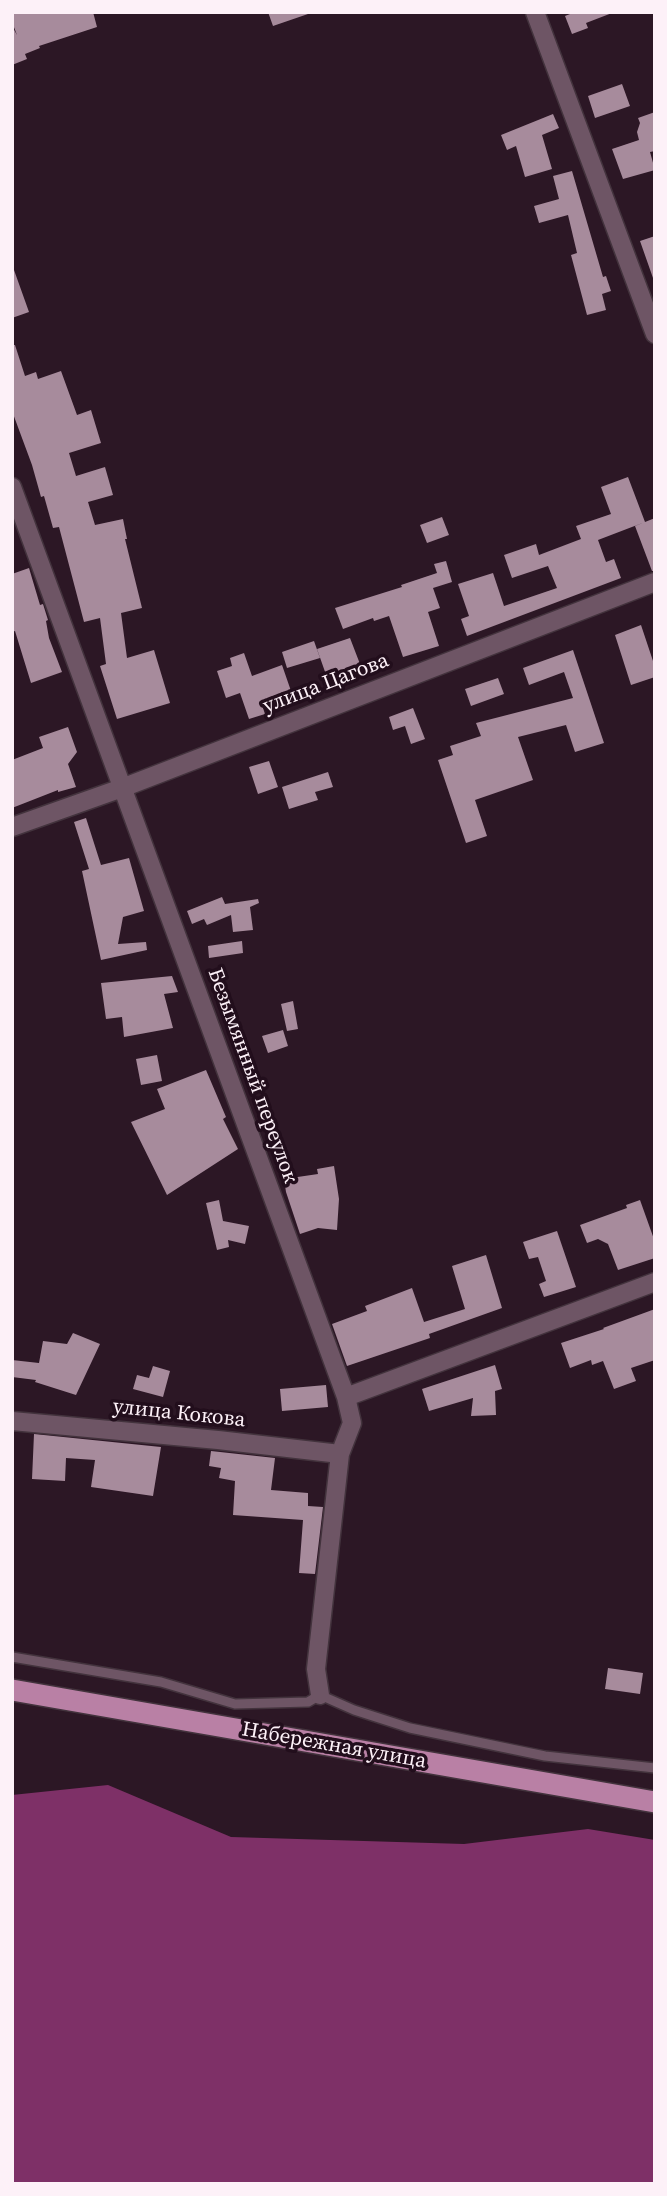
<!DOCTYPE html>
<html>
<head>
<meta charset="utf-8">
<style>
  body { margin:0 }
  #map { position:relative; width:667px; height:2196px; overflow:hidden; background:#2c1725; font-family:"Source Serif 4",serif }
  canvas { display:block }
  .frame { position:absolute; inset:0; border:14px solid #fdf1f8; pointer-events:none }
</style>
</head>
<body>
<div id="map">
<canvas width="667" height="2196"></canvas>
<div class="frame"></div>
</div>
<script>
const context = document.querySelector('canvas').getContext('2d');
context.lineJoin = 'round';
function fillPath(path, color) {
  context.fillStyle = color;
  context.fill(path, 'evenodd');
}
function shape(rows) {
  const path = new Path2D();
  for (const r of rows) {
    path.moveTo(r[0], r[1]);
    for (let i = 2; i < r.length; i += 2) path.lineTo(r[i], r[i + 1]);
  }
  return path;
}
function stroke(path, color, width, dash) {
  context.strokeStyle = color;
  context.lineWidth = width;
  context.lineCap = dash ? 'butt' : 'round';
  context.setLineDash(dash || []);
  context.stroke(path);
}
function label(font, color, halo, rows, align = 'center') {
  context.font = font + ' "Source Serif 4",serif';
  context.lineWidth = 7;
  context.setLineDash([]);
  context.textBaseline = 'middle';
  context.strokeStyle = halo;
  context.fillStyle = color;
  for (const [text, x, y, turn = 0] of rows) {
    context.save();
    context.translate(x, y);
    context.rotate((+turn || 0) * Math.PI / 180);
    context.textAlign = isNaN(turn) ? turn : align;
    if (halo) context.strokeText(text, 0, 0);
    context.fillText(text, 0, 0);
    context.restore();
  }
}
const water = shape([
  [108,1785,231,1837,464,1844,588,1829,655,1840,655,2184,12,2184,12,1795]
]);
const building = shape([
  [12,12,93,12,97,27,39,46,40,48,25,54,27,59,12,65,12,26,17,35,12,22],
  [268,12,307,12,308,14,273,26],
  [575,12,611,12,612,13,586,23,588,28,572,34,565,16],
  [622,84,630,106,595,118,588,96],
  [655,112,655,151,650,152,655,170,623,179,612,149,639,140,637,132,640,123,638,118],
  [553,114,559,128,542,135,552,169,525,177,516,146,507,150,501,135],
  [572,171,603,277,606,276,611,291,602,294,606,310,587,315,571,255,577,253,568,215,539,223,534,206,559,199,553,176],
  [655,236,655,278,653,278,640,241],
  [12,270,14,270,29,312,12,318],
  [12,345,15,345,25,376,36,372,38,379,61,371,77,415,91,410,101,443,69,453,76,476,105,467,113,495,88,502,95,525,123,519,127,539,125,539,142,608,121,613,127,658,154,650,170,703,117,719,100,666,106,664,100,618,84,622,59,527,53,528,44,496,41,497,32,465,12,411],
  [628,477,645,522,598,540,606,562,614,559,621,578,467,636,461,619,469,616,458,584,493,573,504,606,557,588,548,566,512,578,504,555,536,544,539,555,581,539,576,526,611,514,601,487],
  [442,517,449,535,427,543,420,525],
  [655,518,655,571,652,571,635,526],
  [446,561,452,582,433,588,440,608,428,612,439,646,403,657,389,616,374,621,373,618,343,629,335,608,402,587,401,585,437,573,434,564],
  [29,568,40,605,43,604,48,620,46,621,49,638,62,672,31,683,15,631,12,632,12,574],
  [641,625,655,667,655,677,631,685,615,635],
  [350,638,360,664,346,669,350,680,330,686,317,649],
  [314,641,320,658,287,668,282,652],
  [573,650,604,743,575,752,566,725,518,737,533,780,475,800,487,836,466,843,438,760,453,755,450,746,481,736,476,723,573,698,564,672,529,685,523,668],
  [244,653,252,676,282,665,291,691,261,702,265,714,249,719,240,693,226,698,217,671,232,666,230,658],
  [498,678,504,694,471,706,465,689],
  [413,708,425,739,411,744,405,726,393,730,389,717],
  [68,727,77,752,68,764,76,787,58,792,58,790,12,808,12,760,43,748,39,737],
  [269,761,278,787,258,794,249,767],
  [328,772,333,787,315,792,318,800,289,809,282,787],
  [86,818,101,865,129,858,144,911,123,917,118,944,146,942,147,950,101,960,82,871,89,869,74,822],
  [222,897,225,904,258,899,259,903,250,907,253,930,233,932,231,915,207,925,204,919,192,924,187,911],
  [242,941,243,953,209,958,208,946],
  [172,976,178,992,164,994,173,1028,124,1037,122,1017,106,1019,101,983],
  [293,1001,298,1029,287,1031,281,1004],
  [283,1030,288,1046,268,1053,262,1036],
  [157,1055,162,1081,141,1085,136,1059],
  [206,1070,226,1117,223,1119,238,1149,167,1195,131,1122,165,1109,157,1089],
  [334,1166,339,1199,337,1230,318,1228,300,1234,286,1192,284,1179,318,1174,317,1169],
  [219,1200,223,1221,249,1226,245,1244,228,1240,229,1247,217,1250,206,1203],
  [640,1200,655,1242,655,1258,618,1270,608,1244,598,1239,587,1243,580,1225,627,1208,626,1205],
  [557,1231,576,1287,544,1297,539,1284,546,1281,538,1257,529,1259,523,1242],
  [486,1255,502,1308,429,1334,430,1338,347,1366,332,1324,367,1311,365,1306,412,1288,424,1322,465,1309,452,1266],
  [655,1309,655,1360,631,1368,636,1381,614,1389,603,1361,592,1365,591,1360,570,1368,561,1343,604,1329,603,1328],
  [73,1333,100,1344,76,1395,35,1382,36,1380,12,1377,12,1360,39,1363,43,1341,67,1344],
  [495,1365,502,1389,495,1391,496,1415,471,1416,473,1398,429,1411,422,1389],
  [153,1366,170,1371,163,1397,133,1389,137,1375,149,1378],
  [326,1385,328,1407,282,1411,280,1389],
  [34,1434,161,1447,153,1496,91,1487,95,1460,66,1458,65,1481,32,1479],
  [211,1451,275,1458,271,1490,308,1493,308,1506,323,1507,315,1574,299,1573,303,1520,233,1515,235,1481,219,1478,221,1468,209,1466],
  [608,1668,643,1673,640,1694,605,1689]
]);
const lane = shape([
  [12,1657,161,1682,235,1704,308,1702,320,1695,354,1710,410,1728,545,1756,655,1768]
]);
const street = shape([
  [535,12,655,334],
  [12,487,346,1397,352,1423,340,1454,316,1669,320,1695],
  [12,827,122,788,655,582],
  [346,1397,655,1282],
  [12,1421,218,1440,340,1454]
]);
const primary = shape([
  [12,1690,655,1802]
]);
const streetNames = [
  ["улица Цагова",326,684,-21],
  ["Безымянный переулок",252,1076,70],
  ["улица Кокова",179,1414,6],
  ["Набережная улица",334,1746,10]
];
fillPath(water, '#7e3067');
fillPath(building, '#a78b9c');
stroke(lane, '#43333d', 12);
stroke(street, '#43333d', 21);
stroke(primary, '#43333d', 24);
stroke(lane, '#6e5565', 9);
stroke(street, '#6e5565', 18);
stroke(primary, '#b980a5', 21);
label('21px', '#fdf1f8', '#220e1c', streetNames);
</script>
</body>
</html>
